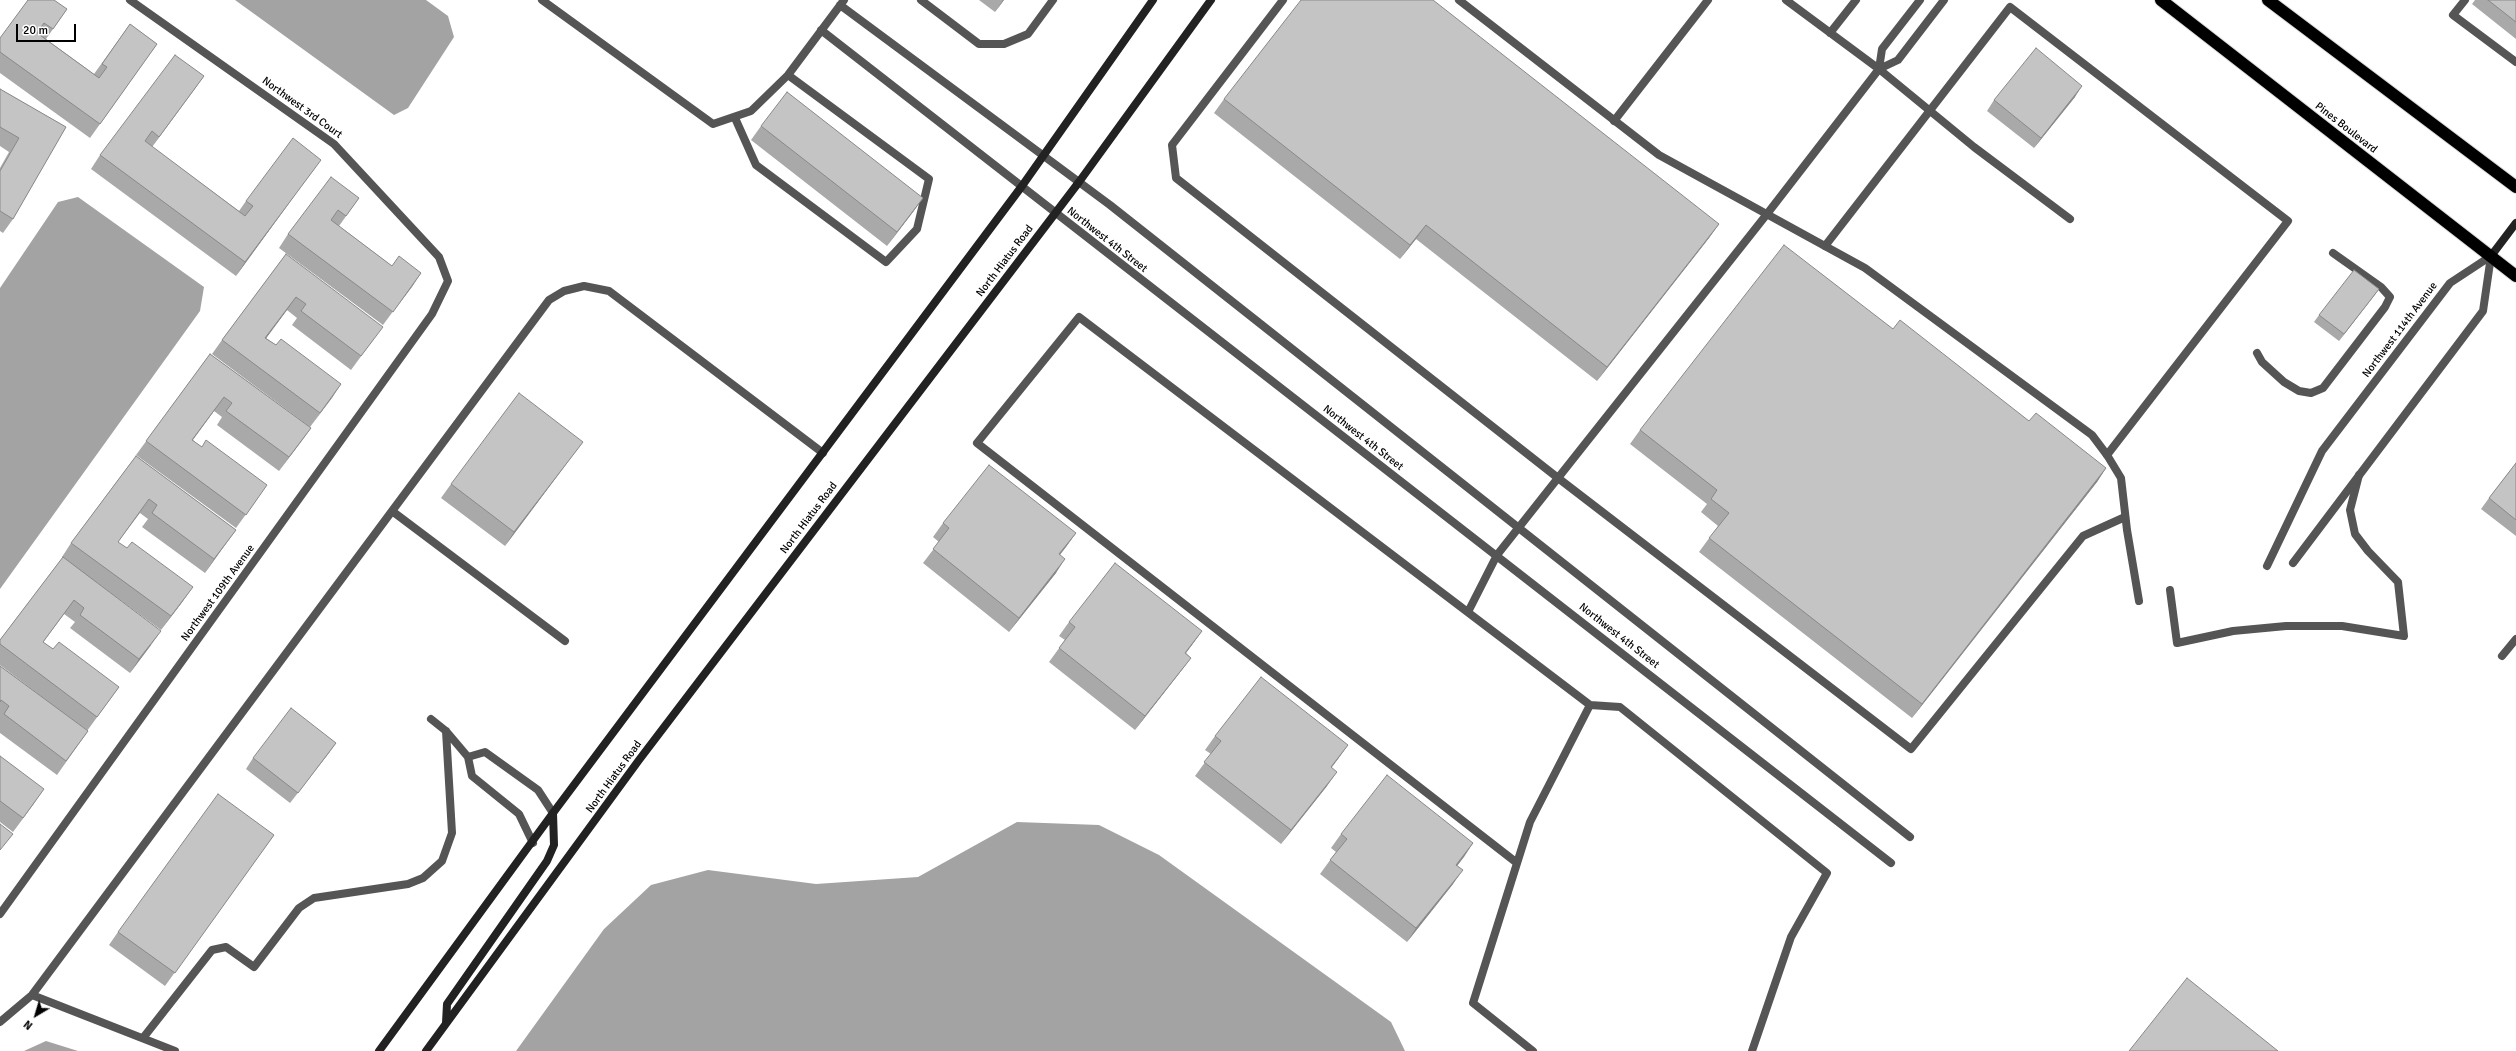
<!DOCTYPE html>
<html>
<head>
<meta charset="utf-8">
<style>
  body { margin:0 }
  #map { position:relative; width:2516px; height:1051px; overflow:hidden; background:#fff; font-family:Signika,sans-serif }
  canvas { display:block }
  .north { position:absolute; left:16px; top:995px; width:40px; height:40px; -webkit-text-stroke:3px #fff; paint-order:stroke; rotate:218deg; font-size:11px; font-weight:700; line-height:16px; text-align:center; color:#000 }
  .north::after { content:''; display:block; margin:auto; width:14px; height:18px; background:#000; clip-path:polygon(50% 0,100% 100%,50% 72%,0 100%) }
  .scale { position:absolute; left:16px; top:24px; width:60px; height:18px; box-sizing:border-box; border:2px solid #000; border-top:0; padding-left:5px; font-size:12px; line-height:14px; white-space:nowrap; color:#000; -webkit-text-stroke:3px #fff; paint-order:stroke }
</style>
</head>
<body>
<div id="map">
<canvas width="2516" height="1051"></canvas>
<div class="north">N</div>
<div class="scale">20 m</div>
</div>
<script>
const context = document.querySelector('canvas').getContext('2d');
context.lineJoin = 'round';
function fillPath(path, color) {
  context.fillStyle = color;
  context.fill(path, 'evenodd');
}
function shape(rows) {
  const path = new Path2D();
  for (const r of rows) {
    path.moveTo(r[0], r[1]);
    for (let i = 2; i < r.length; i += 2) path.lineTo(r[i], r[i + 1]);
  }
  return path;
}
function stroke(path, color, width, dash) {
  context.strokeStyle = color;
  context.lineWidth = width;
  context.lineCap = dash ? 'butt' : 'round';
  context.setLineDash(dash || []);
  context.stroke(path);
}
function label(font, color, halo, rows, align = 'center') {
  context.font = font + ' Signika,sans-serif';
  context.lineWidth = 4;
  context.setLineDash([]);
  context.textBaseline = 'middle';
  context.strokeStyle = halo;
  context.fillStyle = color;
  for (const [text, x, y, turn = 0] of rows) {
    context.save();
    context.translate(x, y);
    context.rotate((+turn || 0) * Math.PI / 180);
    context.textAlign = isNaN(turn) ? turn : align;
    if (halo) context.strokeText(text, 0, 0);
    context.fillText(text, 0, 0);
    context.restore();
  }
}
const water = shape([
  [235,0,426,0,448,16,454,37,408,108,394,115],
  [78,197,204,287,200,311,0,589,0,288,58,202],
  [1017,822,1099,825,1159,855,1391,1022,1405,1051,516,1051,604,929,651,885,708,870,816,884,918,877],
  [46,1041,78,1051,24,1051]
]);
const lane = shape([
  [542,0,713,124,751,111,788,75,844,0],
  [921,0,979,44,1004,44,1028,34,1053,0],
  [1283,0,1172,145,1176,178,1558,478,1911,749,2083,536,2125,517],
  [1786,0,1879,69,1974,147,2070,219],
  [2465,0,2453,15,2516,62],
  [840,5,1110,205,1910,837],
  [821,30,1891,863],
  [1830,33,1856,0],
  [1879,69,1882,49,1920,0],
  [735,118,756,165,886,262,917,229,929,179,788,75],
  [1614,121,1708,0],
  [1825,246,2010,7,2288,221,2107,455],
  [2257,353,2262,362,2284,382,2299,391,2311,393,2323,388,2385,307,2390,297,2381,287,2333,253],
  [392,511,565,641],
  [2170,590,2177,643,2233,631,2286,626,2342,626,2404,636,2398,582,2368,551,2355,534,2350,510,2359,475],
  [1468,612,1497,555,1767,214,1879,69,1898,60,1944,0],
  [2502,656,2516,639],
  [431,719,446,731,468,757,472,776,519,814,533,843],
  [468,757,485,752,538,790,553,813],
  [1517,863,977,443,1079,317,1590,705,1620,707,1827,873,1791,937,1752,1051],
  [32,995,175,1051],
  [0,1022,32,995,549,300,564,291,584,286,609,291,823,453],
  [143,1038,212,950,226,947,254,967,299,908,314,898,408,884,423,878,442,861,452,833,446,731],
  [1533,1051,1473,1003,1530,822,1590,705]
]);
const street = shape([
  [1459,0,1659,155,1865,268,2092,435,2107,455,2121,478,2127,530,2139,601],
  [2293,563,2483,311,2491,256],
  [2267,566,2322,451,2450,283,2491,256],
  [0,914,432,314,448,281,439,257,334,144,130,0]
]);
const secondary = shape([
  [2491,256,2516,223],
  [446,1023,447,1004,547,861,554,845,553,813],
  [379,1051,553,813,1022,186,1153,0],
  [426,1051,639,760,1079,182,1211,0]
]);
const highway = shape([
  [2161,0,2516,276],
  [2268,0,2516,187]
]);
const wall = shape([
  [979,0,1004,0,995,12],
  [2475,0,2516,0,2516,39,2472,4],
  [67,9,46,39,94,74,130,24,157,44,90,138,0,73,0,38],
  [204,76,152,147,239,211,246,201,311,173,236,276,91,169,100,155],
  [0,89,66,127,13,219,3,233,0,231,0,168,9,152,0,146],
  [2075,97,2034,148,1987,111,1994,100],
  [1224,99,1719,224,1709,238,1597,381,1416,239,1400,259,1214,113],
  [761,126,923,198,913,212,887,246,751,140],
  [359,198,339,226,392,266,421,273,383,325,279,248,288,234],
  [286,254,373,340,351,370,292,325,297,318,287,310,266,338,276,345,341,384,310,427,212,354,222,340],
  [2379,289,2339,341,2314,322,2319,315],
  [1893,329,2029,421,2106,468,2097,482,1912,718,1699,552,1718,526,1701,512,1707,504,1630,444,1640,430],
  [210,354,311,428,279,471,217,425,222,417,214,411,193,440,257,499,236,528,136,455],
  [583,442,573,455,505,546,441,498,451,484],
  [136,456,236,530,205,573,142,527,148,519,140,513,118,542,183,601,161,630,93,580,151,645,130,673,70,628,75,622,64,614,43,642,53,649,119,687,87,731,0,665,0,640,63,557,62,557,71,543],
  [2516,463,2516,536,2481,509,2489,498],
  [943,523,1076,533,1060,555,1056,573,1009,632,923,563,939,542,933,537],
  [1069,622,1202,631,1186,653,1191,658,1181,671,1135,730,1049,662,1065,640,1059,636],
  [0,666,88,731,57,775,0,733],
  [1215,736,1348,745,1332,767,1327,786,1281,844,1195,776,1211,754,1205,750],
  [336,743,290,803,246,769,253,758],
  [0,756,35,802,13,832,0,822],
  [1341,834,1473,843,1457,866,1453,884,1407,942,1320,874,1336,852,1331,848],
  [274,835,165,986,109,945,118,932]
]);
const shadedWall = shape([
  [1003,0,1004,0,995,12],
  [204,76,194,90,149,151,159,137],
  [2082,86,2075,97,2034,148,2041,138],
  [321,160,311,173,236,276,245,262],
  [923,198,913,212,887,246,897,232],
  [1719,224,1709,238,1597,381,1607,367],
  [1426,225,1416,239,1400,259,1410,245],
  [421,273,412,287,383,325,393,312],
  [2379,289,2374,296,2339,341,2344,334],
  [296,297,287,310,256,352,265,338],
  [341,384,332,398,310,427,320,413],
  [224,397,214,411,182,454,192,440],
  [311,428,301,442,279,471,289,457],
  [583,442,573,455,505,546,514,532],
  [2106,468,2097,482,1912,718,1922,704],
  [236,530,226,543,205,573,214,559],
  [1076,533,1066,547,1049,568,1059,554],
  [1065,559,1056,573,1009,632,1019,618],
  [193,587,183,601,161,630,171,616],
  [74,600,64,614,33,656,43,642],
  [161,631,151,645,130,673,139,659],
  [1202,631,1192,645,1175,667,1185,653],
  [1191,658,1181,671,1135,730,1145,716],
  [336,743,329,753,290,803,298,793],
  [1348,745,1338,759,1321,781,1331,767],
  [1337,772,1327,786,1281,844,1291,830],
  [44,789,35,802,13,832,23,818],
  [1473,843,1464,857,1447,879,1456,865],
  [1463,870,1453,884,1407,942,1416,928]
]);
const building = shape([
  [28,0,54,0,67,9,53,29,44,23,37,33,99,78,107,67,102,64,130,24,157,44,100,124,0,52,0,38,28,0],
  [1301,0,1433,0,1719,224,1607,367,1426,225,1410,245,1224,99,1301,0],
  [2488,0,2516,0,2516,22,2488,0],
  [2036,48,2082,86,2041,138,1994,100,2036,48],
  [175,55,204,76,159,137,152,131,145,141,245,216,253,206,246,201,293,138,321,160,245,262,100,155,175,55],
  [0,89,66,127,13,219,0,211,0,171,19,138,0,127,0,89],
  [787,92,923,198,897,232,761,126,787,92],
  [331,177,359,198,346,216,338,210,331,220,392,266,399,256,421,273,393,312,288,234,331,177],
  [1784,245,1893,329,1900,320,2029,421,2036,413,2106,468,1922,704,1709,538,1729,513,1711,499,1717,490,1640,430,1784,245],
  [286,254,383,327,361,356,301,311,306,304,296,297,265,338,276,345,281,339,341,384,320,413,222,340,286,254],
  [2354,270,2379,289,2344,334,2319,315,2354,270],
  [210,354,311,428,289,457,226,411,232,403,224,397,192,440,202,447,206,440,267,485,246,515,146,441,210,354],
  [519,393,583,442,514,532,451,484,519,393],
  [136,456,236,530,214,559,152,513,157,505,149,499,118,542,127,548,132,542,193,587,171,616,71,543,136,456],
  [2516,463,2516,520,2489,498,2516,463],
  [989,465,1076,533,1059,554,1065,559,1019,618,933,549,949,528,943,523,989,465],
  [63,557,161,631,139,659,80,615,84,608,74,600,43,642,53,649,59,642,119,687,97,717,0,644,0,640,63,557],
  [1115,563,1202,631,1185,653,1191,658,1145,716,1059,648,1075,627,1069,622,1115,563],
  [0,666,88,731,66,761,4,714,9,706,1,700,0,702,0,666],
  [1261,677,1348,745,1331,767,1337,772,1291,830,1204,762,1221,741,1215,736,1261,677],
  [291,708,336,743,298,793,253,758,291,708],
  [0,756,44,789,23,818,0,801,0,756],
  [1387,775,1473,843,1456,865,1463,870,1416,928,1330,860,1347,839,1341,834,1387,775],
  [218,794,274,835,175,973,118,932,218,794],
  [0,824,13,834,0,850,0,824],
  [2187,978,2278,1051,2129,1051,2187,978]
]);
const streetNames = [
  ["Northwest 3rd Court",302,108,36],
  ["Pines Boulevard",2346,128,38],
  ["Northwest 4th Street",1107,240,38],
  ["North Hiatus Road",1005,261,-53],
  ["Northwest 114th Avenue",2400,330,-53],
  ["Northwest 4th Street",1363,438,38],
  ["North Hiatus Road",809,518,-53],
  ["Northwest 109th Avenue",218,593,-54],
  ["Northwest 4th Street",1619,636,38],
  ["North Hiatus Road",614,777,-54]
];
fillPath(water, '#a3a3a3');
stroke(highway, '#dbdbdb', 14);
stroke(lane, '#555', 8);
stroke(street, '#555', 8);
stroke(secondary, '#222', 8);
stroke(highway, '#000', 12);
fillPath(wall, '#a9a9a9');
fillPath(shadedWall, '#898989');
fillPath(building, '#c4c4c4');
stroke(building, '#898989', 1);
label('11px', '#000', '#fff', streetNames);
</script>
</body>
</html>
